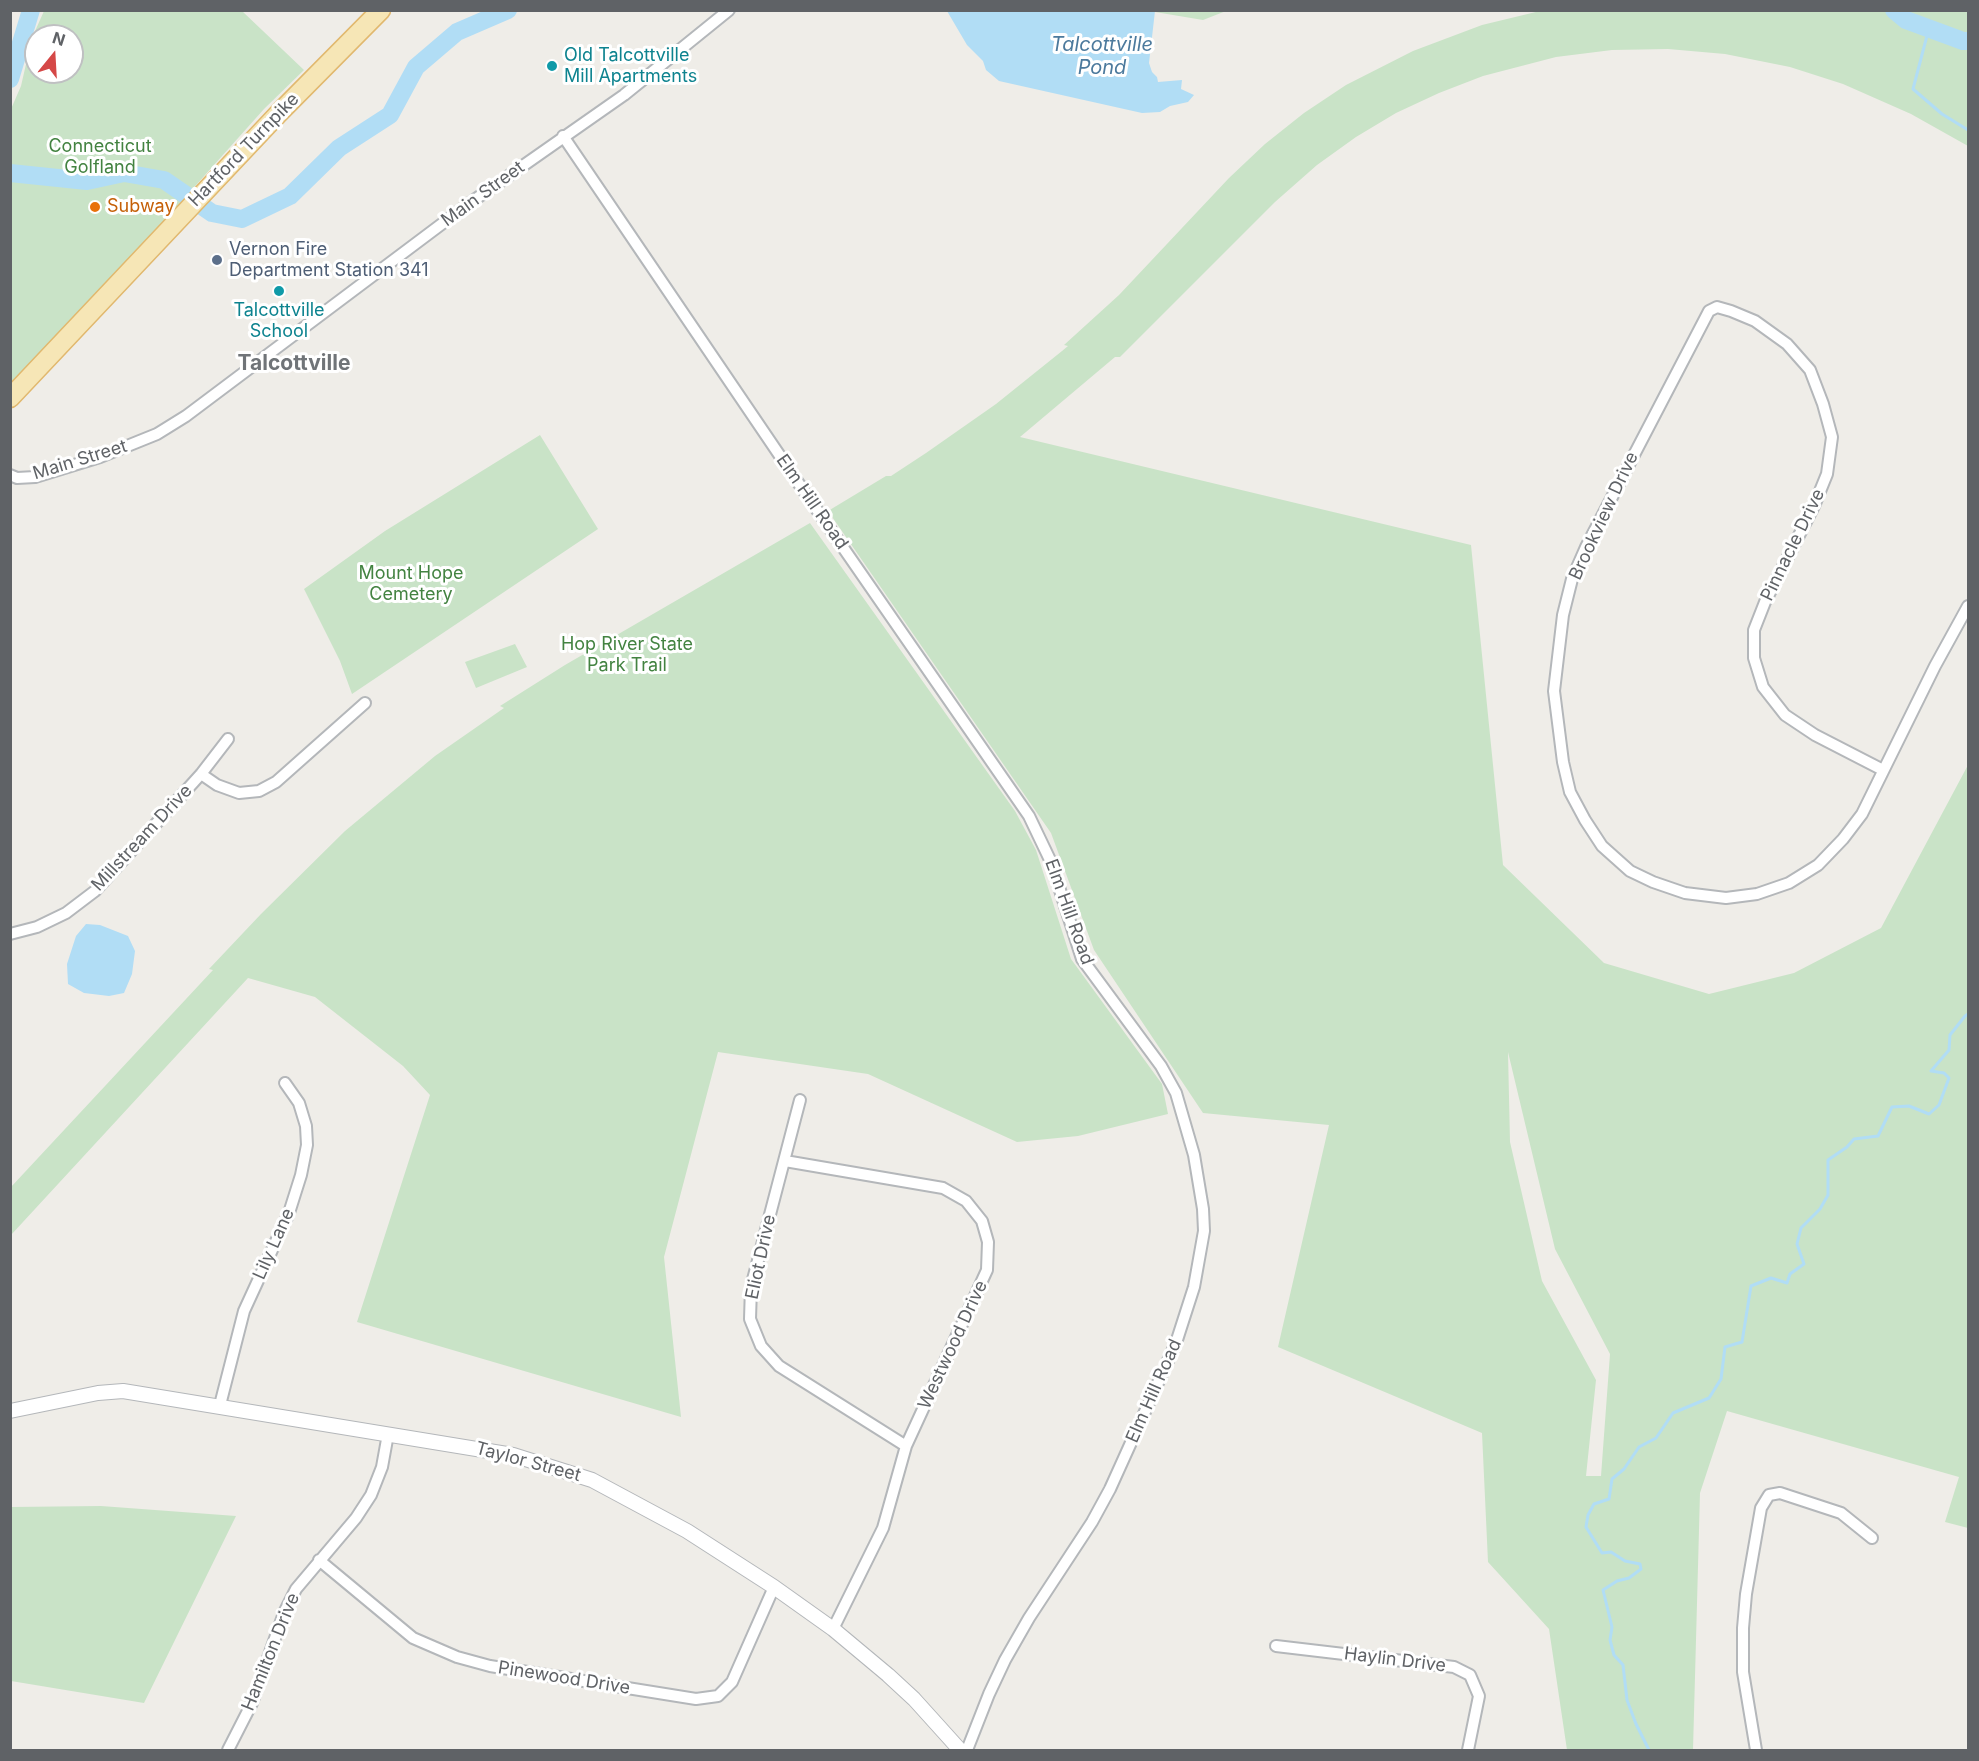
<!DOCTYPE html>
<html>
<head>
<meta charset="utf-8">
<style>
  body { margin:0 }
  #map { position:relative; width:1979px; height:1761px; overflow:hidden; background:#efede8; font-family:Inter,sans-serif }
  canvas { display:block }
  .frame { position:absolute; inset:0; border:12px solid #5f6266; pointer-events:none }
  .north { position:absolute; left:24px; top:24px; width:60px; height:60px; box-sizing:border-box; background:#fff; border:2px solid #bfc0c2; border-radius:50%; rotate:18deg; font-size:16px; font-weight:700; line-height:24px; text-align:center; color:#5f6266 }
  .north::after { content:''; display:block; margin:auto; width:21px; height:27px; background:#d54847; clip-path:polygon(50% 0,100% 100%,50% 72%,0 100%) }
</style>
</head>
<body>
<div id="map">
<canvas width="1979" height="1761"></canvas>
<div class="frame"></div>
<div class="north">N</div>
</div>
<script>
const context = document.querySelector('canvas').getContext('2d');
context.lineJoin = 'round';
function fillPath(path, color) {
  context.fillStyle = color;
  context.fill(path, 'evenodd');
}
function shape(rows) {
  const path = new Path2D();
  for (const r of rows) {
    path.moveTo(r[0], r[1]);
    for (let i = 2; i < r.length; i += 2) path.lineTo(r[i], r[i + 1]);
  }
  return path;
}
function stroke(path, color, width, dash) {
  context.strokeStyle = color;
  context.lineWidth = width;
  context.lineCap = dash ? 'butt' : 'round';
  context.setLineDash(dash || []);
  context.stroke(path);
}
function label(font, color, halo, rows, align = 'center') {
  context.font = font + ' Inter,sans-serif';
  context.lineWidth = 6;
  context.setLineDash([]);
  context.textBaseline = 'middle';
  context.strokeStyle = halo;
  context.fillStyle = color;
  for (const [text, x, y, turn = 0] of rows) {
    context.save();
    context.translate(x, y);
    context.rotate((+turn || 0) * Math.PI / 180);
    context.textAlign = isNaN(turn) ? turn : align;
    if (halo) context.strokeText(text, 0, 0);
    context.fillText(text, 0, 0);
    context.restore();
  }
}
const green = shape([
  [1155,10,1226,10,1226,11,1203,20,1155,12],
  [44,11,242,11,304,70,264,109,172,212,11,383,11,109,21,86,32,38],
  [36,36,72,36,72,72,36,72],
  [1540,11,1968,11,1968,146,1911,114,1843,84,1790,67,1725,54,1668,49,1612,50,1556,57,1483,76,1439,93,1396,113,1356,137,1317,165,1275,202,1120,357,1115,357,1020,437,1471,545,1503,865,1604,963,1709,994,1794,973,1881,928,1968,765,1968,1528,1945,1522,1959,1477,1727,1411,1700,1493,1693,1750,1567,1750,1549,1629,1488,1562,1482,1433,1278,1347,1329,1125,1203,1113,1094,950,1051,833,828,511,886,476,891,476,926,453,996,404,1062,351,1068,346,1064,345,1119,295,1229,178,1265,144,1304,113,1346,85,1413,51,1482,25],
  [1508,1052,1555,1249,1610,1354,1601,1476,1586,1476,1596,1380,1542,1281,1510,1142],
  [540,435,598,529,352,694,340,661,304,589,385,531],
  [810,523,1015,811,1036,850,1071,959,1162,1084,1168,1114,1078,1136,1017,1142,868,1074,718,1052,664,1257,681,1417,357,1322,430,1095,403,1066,315,997,248,978,11,1235,11,1187,213,970,209,969,261,914,345,831,435,756,504,708,500,706,565,665],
  [515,644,527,667,476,688,465,662],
  [101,1506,236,1516,144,1703,11,1681,11,1507]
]);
const water = shape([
  [947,11,1155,11,1149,63,1152,72,1157,77,1158,82,1182,80,1181,89,1194,95,1188,102,1170,106,1160,112,1142,113,999,81,986,70,983,61,967,45],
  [86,924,100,925,128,936,135,951,132,974,124,993,109,996,84,993,68,984,67,964,76,936]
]);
const stream = shape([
  [1929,28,1913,89,1942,114,1968,130],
  [1649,1750,1636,1724,1627,1700,1623,1665,1614,1655,1610,1640,1612,1627,1603,1590,1617,1581,1629,1578,1641,1569,1640,1564,1625,1561,1611,1552,1602,1553,1586,1527,1588,1515,1594,1504,1609,1499,1612,1479,1624,1469,1639,1447,1656,1438,1673,1413,1709,1398,1721,1379,1725,1347,1742,1342,1751,1286,1771,1278,1787,1283,1790,1274,1804,1264,1797,1244,1801,1228,1820,1209,1828,1195,1828,1160,1847,1147,1854,1139,1878,1136,1892,1107,1909,1106,1929,1114,1939,1105,1949,1078,1944,1073,1931,1071,1949,1050,1950,1035,1965,1016,1968,1014]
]);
const river = shape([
  [1894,10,1906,20,1963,41,1968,41],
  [10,79,31,10],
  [10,173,87,181,124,173,164,180,212,213,242,219,290,196,339,148,390,115,416,67,457,32,508,10]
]);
const minor = shape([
  [563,136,797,481,1029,816,1051,862,1082,959,1161,1066,1176,1093,1194,1155,1203,1209,1204,1231,1194,1287,1176,1343,1110,1489,1092,1522,1029,1618,1005,1660,989,1694,967,1750],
  [10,475,17,478,35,477,100,457,157,434,186,416,467,205,624,95,729,10],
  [1883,770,1815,735,1785,715,1763,687,1754,658,1754,630,1765,602,1814,506,1827,474,1832,437,1823,404,1810,370,1787,344,1755,321,1731,311,1717,307,1709,311,1586,547,1572,579,1563,615,1554,691,1563,762,1570,792,1585,820,1602,846,1630,871,1653,882,1685,893,1726,898,1757,894,1789,883,1818,865,1843,839,1862,814,1935,666,1968,606],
  [201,774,217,785,239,793,259,791,276,782,365,703],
  [10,934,37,927,66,913,95,891,201,774,228,739],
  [800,1100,751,1287,750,1319,761,1346,779,1366,906,1446],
  [785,1161,943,1188,966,1201,982,1221,988,1242,987,1270,906,1446,883,1528,833,1629],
  [220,1405,244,1311,289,1213,301,1175,307,1145,306,1126,299,1103,285,1083],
  [319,1560,413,1638,457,1657,490,1666,696,1699,718,1696,732,1682,774,1587],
  [1276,1646,1454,1667,1470,1675,1479,1696,1468,1750],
  [228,1750,252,1703,284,1613,296,1589,356,1518,371,1495,382,1467,388,1434],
  [1756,1750,1743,1672,1743,1628,1746,1594,1761,1508,1769,1495,1780,1493,1841,1513,1872,1538]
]);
const tertiary = shape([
  [10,1411,98,1393,123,1391,513,1455,592,1480,687,1531,774,1587,833,1629,888,1675,914,1699,960,1750]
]);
const primary = shape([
  [10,398,279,113,381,10]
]);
const markers = [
  [552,66,6,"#0f9aa8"],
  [95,207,6,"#e8710a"],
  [217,260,6,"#5c6f8a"],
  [279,291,6,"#0f9aa8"]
];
const cultureNames = [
  ["Old Talcottville",564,56],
  ["Mill Apartments",564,77],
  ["Talcottville",279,311,"center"],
  ["School",279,332,"center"]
];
const parkNames = [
  ["Connecticut",100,147],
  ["Golfland",100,168],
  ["Mount Hope",411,574],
  ["Cemetery",411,595],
  ["Hop River State",627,645],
  ["Park Trail",627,666]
];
const streetNames = [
  ["Hartford Turnpike",244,150,-46],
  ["Main Street",483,194,-36],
  ["Main Street",80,460,-17],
  ["Elm Hill Road",812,502,55],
  ["Brookview Drive",1604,516,-65],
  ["Pinnacle Drive",1793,545,-64],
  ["Millstream Drive",142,838,-47],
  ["Elm Hill Road",1069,912,70],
  ["Lily Lane",274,1244,-66],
  ["Eliot Drive",761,1257,-78],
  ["Westwood Drive",953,1345,-65],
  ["Elm Hill Road",1154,1391,-66],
  ["Taylor Street",528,1462,15],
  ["Hamilton Drive",271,1652,-68],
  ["Haylin Drive",1395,1660,7],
  ["Pinewood Drive",564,1678,9]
];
const foodNames = [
  ["Subway",107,207]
];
const serviceNames = [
  ["Vernon Fire",229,250],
  ["Department Station 341",229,271]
];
const waterNames = [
  ["Talcottville",1102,45],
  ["Pond",1102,68]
];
const quarterNames = [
  ["Talcottville",294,364]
];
fillPath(green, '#c9e3c7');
fillPath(water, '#b1ddf5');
stroke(stream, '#b1ddf5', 3);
stroke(river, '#b1ddf5', 18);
stroke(minor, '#b4b7ba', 14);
stroke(tertiary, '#b4b7ba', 16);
stroke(primary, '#e1b86e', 21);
stroke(minor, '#fff', 10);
stroke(tertiary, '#fff', 14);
stroke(primary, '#f6e6b6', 18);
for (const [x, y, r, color] of markers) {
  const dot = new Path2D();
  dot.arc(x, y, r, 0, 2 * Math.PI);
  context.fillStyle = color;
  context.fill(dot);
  stroke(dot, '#fff', 2);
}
label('18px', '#0d838f', '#fff', cultureNames, 'left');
label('18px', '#438341', '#fff', parkNames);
label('18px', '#5f6266', '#fff', streetNames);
label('18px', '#c56008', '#fff', foodNames, 'left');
label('18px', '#4e5e75', '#fff', serviceNames, 'left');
label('italic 20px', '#4c7a9d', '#fff', waterNames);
label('bold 21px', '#707478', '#fff', quarterNames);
</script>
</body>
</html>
